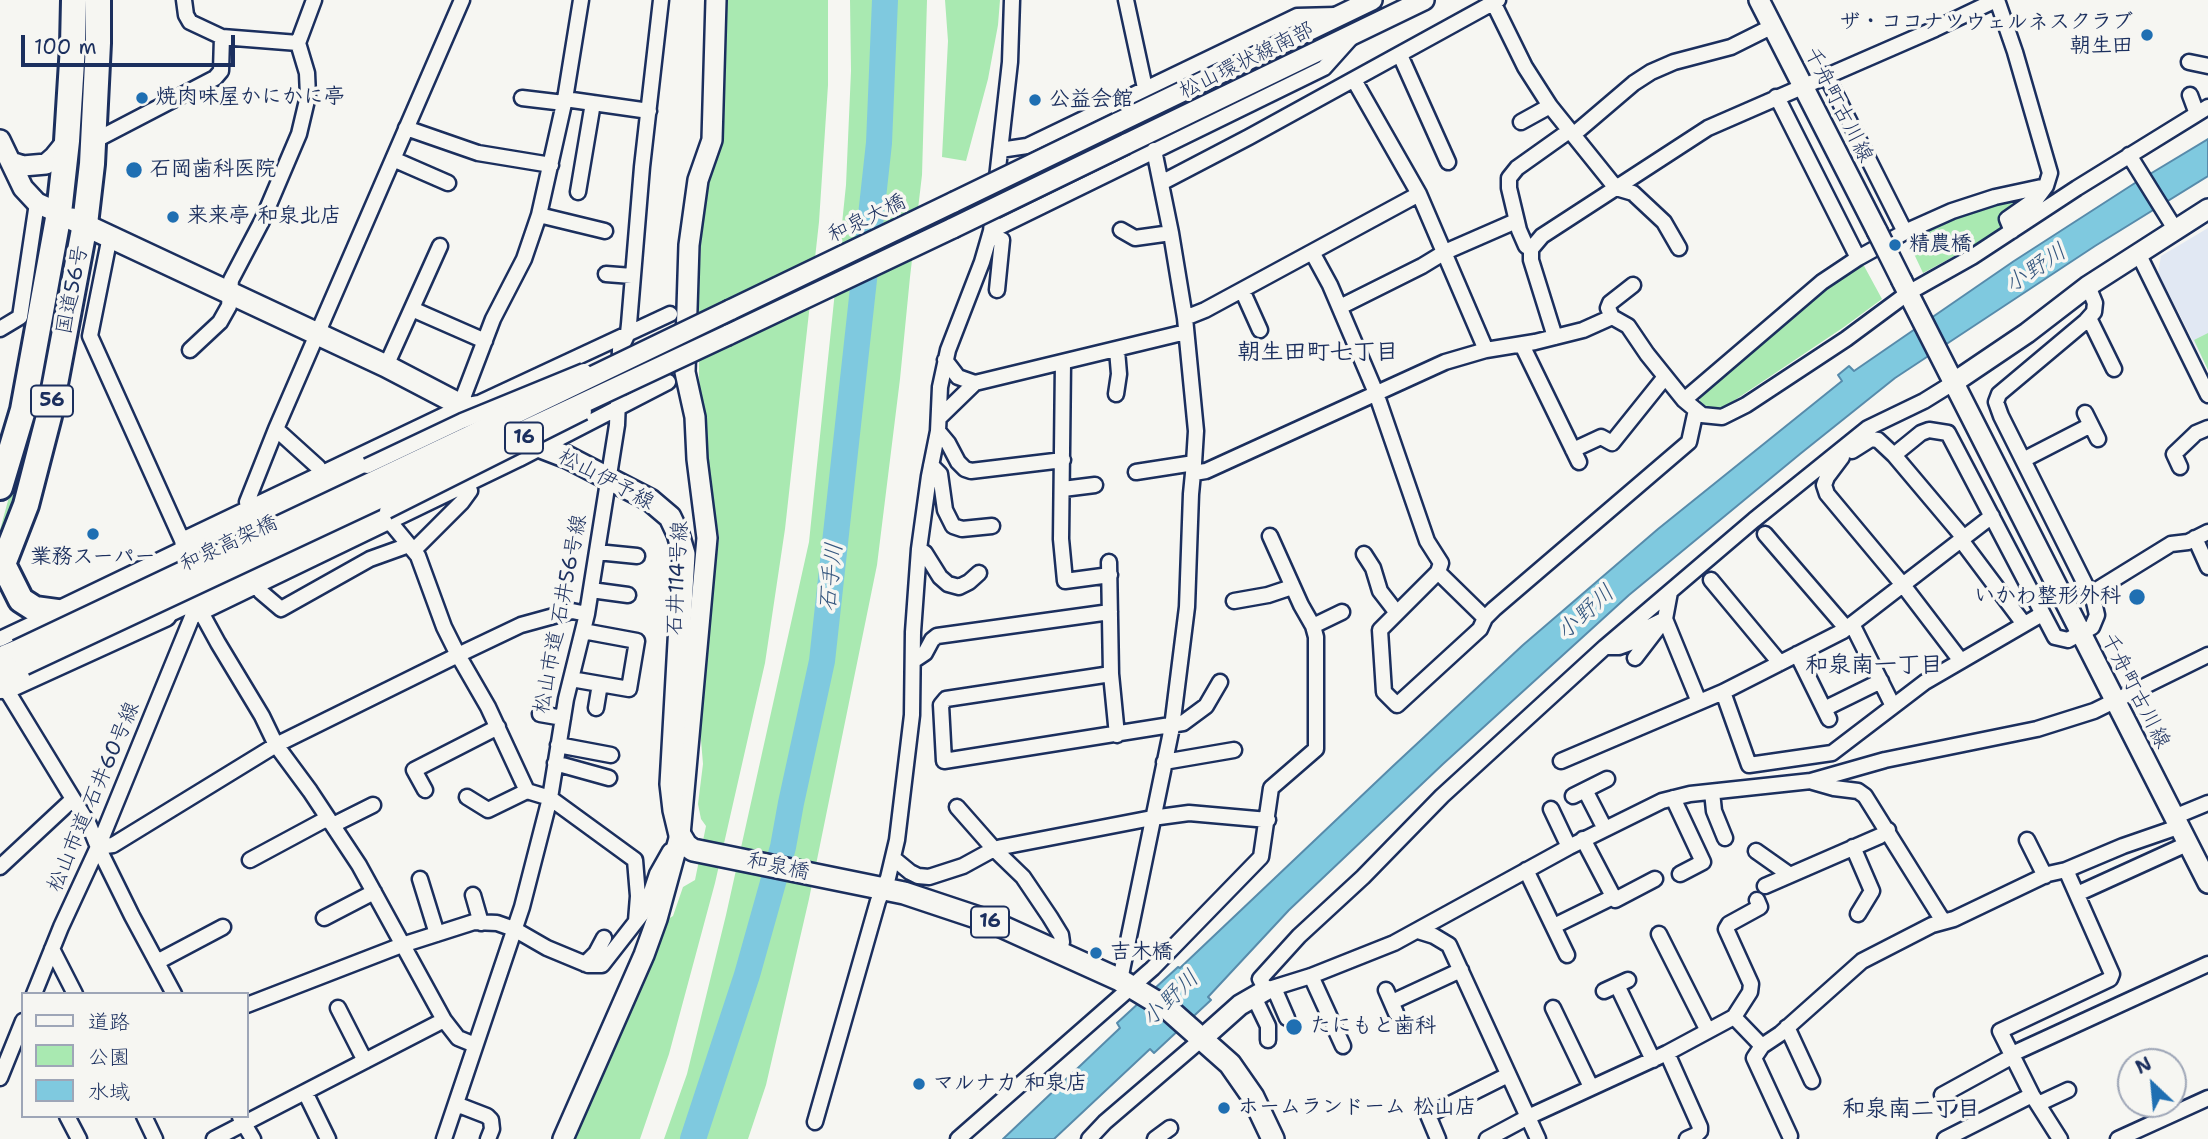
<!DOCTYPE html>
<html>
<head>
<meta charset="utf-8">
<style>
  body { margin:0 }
  #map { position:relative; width:2208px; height:1139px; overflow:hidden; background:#f6f6f2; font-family:"Shantell Sans","Klee One",sans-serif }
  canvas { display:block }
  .legend { position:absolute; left:21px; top:992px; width:228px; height:126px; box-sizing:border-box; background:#f6f6f2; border:2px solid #9ea6b7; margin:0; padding:9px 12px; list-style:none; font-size:21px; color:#1b2f5e }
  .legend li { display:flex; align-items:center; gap:14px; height:35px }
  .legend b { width:35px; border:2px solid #9ea6b7 }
  .north { position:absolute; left:2117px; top:1048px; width:70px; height:70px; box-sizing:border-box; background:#f6f6f2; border:2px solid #9ea6b7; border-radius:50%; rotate:334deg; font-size:19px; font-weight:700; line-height:28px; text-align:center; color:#1b2f5e }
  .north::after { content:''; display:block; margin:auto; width:24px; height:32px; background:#1f6fb2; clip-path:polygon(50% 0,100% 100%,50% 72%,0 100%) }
  .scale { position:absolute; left:21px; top:35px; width:214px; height:32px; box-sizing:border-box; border:4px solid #1b2f5e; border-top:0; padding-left:9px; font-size:21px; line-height:24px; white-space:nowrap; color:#1b2f5e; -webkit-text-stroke:5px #f6f6f2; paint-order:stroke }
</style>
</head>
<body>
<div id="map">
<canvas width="2208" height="1139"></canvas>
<ul class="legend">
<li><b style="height:9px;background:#f6f6f2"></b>道路</li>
<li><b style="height:19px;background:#a9e9b1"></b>公園</li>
<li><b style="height:19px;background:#7fc9df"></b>水域</li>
</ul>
<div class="north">N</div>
<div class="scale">100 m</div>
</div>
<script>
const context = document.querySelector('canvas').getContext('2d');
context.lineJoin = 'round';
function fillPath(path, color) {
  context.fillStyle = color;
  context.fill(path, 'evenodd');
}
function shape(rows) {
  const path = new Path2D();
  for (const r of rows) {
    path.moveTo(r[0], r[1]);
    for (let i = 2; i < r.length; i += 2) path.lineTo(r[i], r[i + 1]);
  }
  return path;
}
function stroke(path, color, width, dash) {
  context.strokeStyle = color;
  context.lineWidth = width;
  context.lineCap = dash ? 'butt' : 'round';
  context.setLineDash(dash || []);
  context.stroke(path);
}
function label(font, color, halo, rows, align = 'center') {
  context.font = font + ' "Shantell Sans","Klee One",sans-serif';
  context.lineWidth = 7;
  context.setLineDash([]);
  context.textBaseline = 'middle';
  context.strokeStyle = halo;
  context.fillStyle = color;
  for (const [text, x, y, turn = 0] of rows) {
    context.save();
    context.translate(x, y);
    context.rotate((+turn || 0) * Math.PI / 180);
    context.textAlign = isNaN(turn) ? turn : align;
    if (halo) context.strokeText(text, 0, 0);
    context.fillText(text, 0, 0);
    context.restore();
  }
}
const built = shape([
  [2208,228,2208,370,2158,273,2161,256]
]);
const green = shape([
  [724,0,828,0,828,85,819,222,785,529,765,663,715,883,669,1054,640,1139,573,1139,649,967,668,919,673,916,683,887,695,880,706,826,701,819,698,804,703,764,700,728,708,633,719,536,707,476,699,377,699,282,704,192],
  [850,0,927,0,922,175,910,277,900,379,877,565,809,899,766,1085,748,1139,664,1139,687,1074,726,915,809,542,846,185,851,71],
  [945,0,1000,0,998,25,988,79,966,161,942,157,948,41],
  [2032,195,2000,216,2003,230,1923,273,1907,239,1912,234,1973,208],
  [1863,264,1882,299,1844,327,1720,410,1707,409,1700,403,1700,392,1826,288],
  [55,328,38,415,0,539,0,530],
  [2208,333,2208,370,2194,340]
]);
const water = shape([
  [2208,139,2208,176,2095,246,1895,378,1800,454,1629,595,1443,764,1289,910,1208,997,1211,1000,1154,1053,1150,1049,1054,1139,1003,1139,1120,1028,1117,1023,1178,967,1180,968,1392,767,1523,645,1658,529,1842,381,1838,375,1849,366,1854,371,2014,261,2135,183,2208,139]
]);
const river = shape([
  [693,1139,747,975,783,847,791,803,822,661,879,143,885,0]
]);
const street = shape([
  [184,0,186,15,190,22,222,37,298,43],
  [1126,0,1145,88],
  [1492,0,1525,67,1550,106,1616,188,1633,193,1664,222,1679,248],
  [1997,0,2015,52,2050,173,2046,186,2037,198,2007,219,2012,231],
  [1400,55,1448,162],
  [2189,62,2208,66],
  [1826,75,1905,232],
  [1354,80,1419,194,1486,350],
  [2190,95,2197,114],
  [522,98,564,103],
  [565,99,649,111],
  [1521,122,1550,106],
  [406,128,478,153,551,165],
  [1573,135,1634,83,1651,72,1674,62,1731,47,1773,26],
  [94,141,215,78,221,71,222,37],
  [1000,150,1027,146,1297,16,1336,15],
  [2129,155,2175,229],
  [393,159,448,183],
  [1161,183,1249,137,1498,0],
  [578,192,593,103],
  [539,215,605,231],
  [1121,230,1135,238,1171,233],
  [991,231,1324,68,1350,39],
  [110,236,90,336,182,540,184,551,194,549,367,466],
  [990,236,1002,240,997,290],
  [1531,249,1526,246,1519,230,1509,188,1509,178,1517,168,1569,131],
  [1312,252,1330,285,1376,393,1427,541,1441,563,1438,572],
  [2138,253,2208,395],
  [1858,258,1905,232,1952,211,1995,197,2046,186],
  [606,274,632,276],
  [1242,290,1260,330],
  [1340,307,1422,266,1445,252,1516,221],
  [412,309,485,341],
  [1612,317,1608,308,1610,303,1633,285],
  [1185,318,1205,310,1419,194],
  [2089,318,2114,369],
  [0,329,20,317,37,203],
  [1555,337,1531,260,1531,249,1542,236,1708,128,1935,29,1996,0],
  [1522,345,1579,462],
  [190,350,220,322,229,306,231,280,262,221,299,134,308,96,307,73,298,43,314,0],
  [945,360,958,377,975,383],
  [1063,362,1061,539,1065,581,1110,575],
  [386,366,440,246],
  [1953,383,1924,401,1868,428,1754,520,1605,647,1442,796,1363,877,1299,936,1260,979,1266,990,1311,976,1394,943,1569,847,1662,801,1690,794,1811,781,1885,760,2037,729,2094,711,2208,655],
  [1116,394,1119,374,1117,350],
  [1684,400,1822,282,1858,258,1781,105,1776,97],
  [463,406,464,395,493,319,524,259,539,215,565,99,581,0],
  [2085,413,2098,439],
  [940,417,975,383,1186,332],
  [276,429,318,467,321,473],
  [938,431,948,443,958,462,965,469,971,471,1063,460],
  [1573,450,1601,437,1612,443,1665,377],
  [1852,451,1871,439,1878,440,1894,455,1921,433,1929,430,1948,433,2055,637,2068,640,2092,627,2097,615,2094,602,2001,416,1996,402,1999,394,2086,321,2094,312,2095,303,2088,286],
  [1894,455,1964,538],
  [1842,457,1827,477,1824,485,1827,494,1903,585,1961,661],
  [2023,460,2091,425],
  [931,465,940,474,945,510,953,526,962,529,992,526],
  [2180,467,2174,454,2196,433,2208,428],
  [1136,472,1194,463],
  [1194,473,1206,471,1445,362,1486,350,1535,342,1583,330,1612,317,1628,326,1647,354,1684,400,1702,415,1722,417,1746,405,1846,339,1908,293,1972,257,2077,188,2208,107],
  [1063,489,1095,485],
  [249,508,247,502,276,429,462,0],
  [390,522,418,556,444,627,458,655,488,707,527,791,550,798,635,860,638,896,636,921],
  [1765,534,1846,628],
  [2195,538,2208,567],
  [182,540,463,406,479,403,670,314],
  [1961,540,2024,624],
  [919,549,925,553,940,577,948,584,959,587,969,582,979,573],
  [414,550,462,502,470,491,466,484],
  [597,552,637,556],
  [1364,554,1373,568,1380,591,1397,613],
  [1109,562,1111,674,1117,735],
  [1711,580,1780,663],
  [257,585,261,592,281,609,370,559,409,545],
  [591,590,628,595],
  [1670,592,1665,619,1699,702],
  [2090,594,2171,544,2188,542,2208,532],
  [1234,601,1268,595,1292,587],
  [201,612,218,643,262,716,276,745,310,791,359,865,444,1020,458,1038,475,1045],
  [166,616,387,511],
  [1485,618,1438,572,1380,630,1384,692,1397,705,1480,629,1485,618,1494,609,1689,442,1696,410],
  [1852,624,1893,706],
  [1313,626,1342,612],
  [0,639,53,614],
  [1605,647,1619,647,1630,643,1649,627,1665,619],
  [1797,654,1829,719],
  [1635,658,1658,628],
  [913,661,925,653,932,640,937,636,1110,612],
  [1111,674,946,699,941,705,944,761,1183,723,1206,706,1220,682],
  [571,679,629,689,637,641,583,631],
  [0,691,6,689,89,825,98,847,132,916,174,994],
  [1723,692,1749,765,1832,753,1925,682,2042,614],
  [596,708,600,684],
  [1824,709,1881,681],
  [540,714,563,718],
  [558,745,611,755],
  [1561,761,1723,692,1843,631,1992,516],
  [1164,762,1234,750],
  [555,763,609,778],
  [1813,782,1834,788,1858,791,1865,796,1943,921],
  [425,790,414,770,498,727],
  [1585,790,1605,829],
  [1712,792,1714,811,1725,838],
  [1573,796,1607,779],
  [467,797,488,810,527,791],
  [1673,798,1703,862,1680,874],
  [957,807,994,849,1023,877,1050,917,1061,935,1062,942,1059,952],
  [1551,809,1569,847],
  [2174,817,2208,803],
  [333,825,373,805],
  [1583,839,1615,900,1655,879],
  [2027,840,2045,876],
  [98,847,113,845,276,745,458,655,521,625,572,611,587,614],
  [1853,847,1872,891,1858,914],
  [1756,851,1790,875],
  [893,858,910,872,918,876,929,877,963,866,994,849,1002,847,1152,818,1189,813,1268,820],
  [250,860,328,818],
  [0,867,73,799],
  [1526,870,1567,955],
  [420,879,437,934],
  [1765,886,1880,836,1888,830],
  [2077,894,2187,844],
  [473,895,481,923],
  [324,918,374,892],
  [1554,926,1613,897],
  [1418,931,1434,936,1449,945,1538,1139],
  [1659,934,1708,1031],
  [52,949,75,994],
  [157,962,223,927],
  [585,964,596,953,604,938],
  [1311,976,1343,1046],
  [1120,980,1172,727,1187,607,1191,494,1194,463,1196,431,1185,318,1171,233,1154,150],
  [1617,985,1653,1060],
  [1274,988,1287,1018],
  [1386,990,1396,1013],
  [1604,991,1628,980],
  [34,994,61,927,98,847,192,617,519,459,668,382],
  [1254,997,1268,1026,1268,1040],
  [1392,1002,1461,970],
  [247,1005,402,945,474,922,497,923,514,929,547,948,588,965,602,965,645,910,657,874,670,851],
  [338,1008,365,1061],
  [1553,1008,1591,1087],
  [1734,1017,1750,992,1751,984,1726,929,1729,924,1760,907,1757,900],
  [1787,1027,1812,1081],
  [1762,1046,1754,1058,1790,1136],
  [1667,1053,1700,1127,1700,1131,1696,1135,1687,1139],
  [2012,1054,2208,964],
  [0,1078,23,1021],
  [305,1092,328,1139],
  [456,1104,487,1116,491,1120,492,1129,488,1139],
  [2038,1104,2068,1090],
  [1948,1105,1942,1095,2013,1056],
  [67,1116,79,1139],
  [144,1116,155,1139],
  [240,1117,253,1139],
  [815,1122,878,901,888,878,897,840,912,715,913,632,919,549,929,476,938,431,940,387,948,350,982,262,991,231,1010,62,1012,0],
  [214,1139,444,1020],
  [444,1139,522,907,550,798,566,699,587,614,617,425,620,350,628,333,629,324,642,167,661,0],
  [958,1139,1153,968,1261,857,1271,788,1316,749,1316,637,1313,626,1301,605,1270,536],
  [1089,1139,1105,1122,1203,1038],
  [1155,1139,1170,1128],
  [1438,1139,1428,1115,1508,1075],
  [1487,1139,1528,1117,1667,1053,1734,1017,1762,1046,1780,1034,1862,961,1932,925,1954,919,2048,874,2066,870,2123,846,2178,827],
  [1945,1139,2032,1095],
  [2060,1139,2032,1095,2000,1031,2110,979,2112,974,2066,870],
  [2118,1139,2208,1098]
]);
const secondary = shape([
  [1759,0,1877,231],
  [1117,123,1372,0],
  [0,140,23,188,37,203,59,213],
  [1126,144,1424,0],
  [11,162,23,166,46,164,54,157,67,141],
  [1902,281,2208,883],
  [730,310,954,202],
  [728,335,953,228],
  [1953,383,2027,333,2088,286,2208,209],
  [57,612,184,551],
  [0,657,17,650],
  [0,676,24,665],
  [6,689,166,616],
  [1203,1038,1240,1005,1266,990],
  [563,1139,644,955,657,919,680,835,707,538,697,459,695,417,685,372,689,245,698,180,712,140,716,0]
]);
const primary = shape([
  [72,219,386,366,541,447,567,457,650,500,670,517,678,534,684,554,671,784,674,810,680,835,686,845,693,850,904,893,994,923,1120,980,1168,1009,1230,1064,1253,1097,1273,1139]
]);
const highway = shape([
  [0,487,23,410,59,213,67,141,73,46,74,0],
  [3,564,21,600,35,609,57,612],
  [0,572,26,505,49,416,85,224,92,164,98,43,98,0]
]);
const streetBridge = shape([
  [367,466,462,421,584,371],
  [387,511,584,412]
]);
const secondaryBridge = shape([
  [954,202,1117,123],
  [953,228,1126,144],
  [1877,231,1902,281],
  [17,650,469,436,730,310],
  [24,665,728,335]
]);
const markers = [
  [2147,35,7,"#1f6fb2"],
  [142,98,7,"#1f6fb2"],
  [1035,100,7,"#1f6fb2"],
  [134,170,9,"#1f6fb2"],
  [173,217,7,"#1f6fb2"],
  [1895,245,7,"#1f6fb2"],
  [93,534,7,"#1f6fb2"],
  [2137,597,9,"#1f6fb2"],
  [1096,953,7,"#1f6fb2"],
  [1294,1027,9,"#1f6fb2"],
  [919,1084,7,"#1f6fb2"],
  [1224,1108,7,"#1f6fb2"]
];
const shields = [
  [52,401,42],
  [524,438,38],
  [990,922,38]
];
const shieldNames = [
  ["56",52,401],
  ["16",524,438],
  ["16",990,922]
];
const poiNames = [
  ["ザ・ココナツウェルネスクラブ",2133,23,"right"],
  ["朝生田",2133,47,"right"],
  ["焼肉味屋かにかに亭",156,98],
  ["公益会館",1049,100],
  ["石岡歯科医院",150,170],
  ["来来亭 和泉北店",187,217],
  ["精農橋",1909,245],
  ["業務スーパー",93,558,"center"],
  ["いかわ整形外科",2121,597,"right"],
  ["吉木橋",1110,953],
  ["たにもと歯科",1310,1027],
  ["マルナカ 和泉店",933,1084],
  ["ホームランドーム 松山店",1238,1108]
];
const streetNames = [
  ["松山環状線南部",1247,61,-26],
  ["千舟町古川線",1838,105,63],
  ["和泉大橋",867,219,-26],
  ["国道56号",73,290,-79],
  ["松山伊予線",606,480,28],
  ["和泉高架橋",229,544,-25],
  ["石井114号線",678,578,-87],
  ["松山市道 石井56号線",561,614,-79],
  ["千舟町古川線",2135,691,63],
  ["松山市道 石井60号線",94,797,-67],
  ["和泉橋",778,867,12]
];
const waterNames = [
  ["小野川",2036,269,-34],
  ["石手川",832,577,-84],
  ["小野川",1586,613,-42],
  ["小野川",1171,999,-44]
];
const neighbourhoodNames = [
  ["朝生田町七丁目",1318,353],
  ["和泉南一丁目",1874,666],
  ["和泉南二丁目",1911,1110]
];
fillPath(built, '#e1e8f3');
fillPath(green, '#a9e9b1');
fillPath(water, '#7fc9df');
stroke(water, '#578bab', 2);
stroke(river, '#7fc9df', 26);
stroke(street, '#1b2f5e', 19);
stroke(secondary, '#1b2f5e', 24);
stroke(primary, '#1b2f5e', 26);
stroke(highway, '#1b2f5e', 30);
stroke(street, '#f6f6f2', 14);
stroke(secondary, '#f6f6f2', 19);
stroke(primary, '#f6f6f2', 21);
stroke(highway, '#f6f6f2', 24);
stroke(streetBridge, '#1b2f5e', 19, []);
stroke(secondaryBridge, '#1b2f5e', 24, []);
stroke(streetBridge, '#f6f6f2', 14);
stroke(secondaryBridge, '#f6f6f2', 19);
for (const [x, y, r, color] of markers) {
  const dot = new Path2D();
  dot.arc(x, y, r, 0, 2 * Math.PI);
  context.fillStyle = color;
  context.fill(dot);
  stroke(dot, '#f6f6f2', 2.5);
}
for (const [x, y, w] of shields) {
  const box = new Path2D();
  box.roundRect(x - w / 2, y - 15.5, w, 31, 5);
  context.fillStyle = '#f6f6f2';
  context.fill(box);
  stroke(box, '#1b2f5e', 2);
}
label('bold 19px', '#1b2f5e', null, shieldNames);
label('bold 21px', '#1b2f5e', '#f6f6f2', poiNames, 'left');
label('21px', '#1b2f5e', '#f6f6f2', streetNames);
label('italic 23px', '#34567e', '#f6f6f2', waterNames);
label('bold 23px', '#1b2f5e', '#f6f6f2', neighbourhoodNames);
</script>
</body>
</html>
